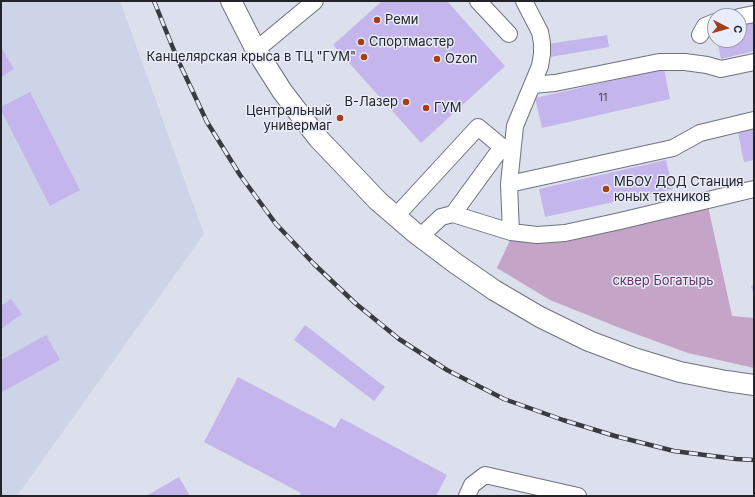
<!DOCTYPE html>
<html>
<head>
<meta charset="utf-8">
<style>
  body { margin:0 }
  #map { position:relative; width:755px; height:497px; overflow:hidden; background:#dce0ec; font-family:Inter,sans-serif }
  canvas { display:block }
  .frame { position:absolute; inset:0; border:2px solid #232429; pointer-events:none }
  .north { position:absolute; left:707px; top:8px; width:40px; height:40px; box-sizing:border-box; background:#e9edf9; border:1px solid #9a9da6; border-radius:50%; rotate:96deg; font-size:11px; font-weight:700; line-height:16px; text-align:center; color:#232429 }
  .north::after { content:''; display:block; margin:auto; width:14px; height:18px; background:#a43e16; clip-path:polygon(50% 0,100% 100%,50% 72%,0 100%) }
</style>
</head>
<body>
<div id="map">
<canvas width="755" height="497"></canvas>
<div class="frame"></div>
<div class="north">С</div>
</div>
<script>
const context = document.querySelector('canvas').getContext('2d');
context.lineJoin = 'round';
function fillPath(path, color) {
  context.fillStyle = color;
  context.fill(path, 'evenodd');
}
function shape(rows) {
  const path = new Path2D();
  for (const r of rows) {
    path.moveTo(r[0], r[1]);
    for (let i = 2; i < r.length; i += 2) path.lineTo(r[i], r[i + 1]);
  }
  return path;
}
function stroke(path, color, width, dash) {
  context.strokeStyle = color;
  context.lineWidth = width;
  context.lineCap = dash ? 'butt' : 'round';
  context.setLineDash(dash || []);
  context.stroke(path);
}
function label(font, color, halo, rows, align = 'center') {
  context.font = font + ' Inter,sans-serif';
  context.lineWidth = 3;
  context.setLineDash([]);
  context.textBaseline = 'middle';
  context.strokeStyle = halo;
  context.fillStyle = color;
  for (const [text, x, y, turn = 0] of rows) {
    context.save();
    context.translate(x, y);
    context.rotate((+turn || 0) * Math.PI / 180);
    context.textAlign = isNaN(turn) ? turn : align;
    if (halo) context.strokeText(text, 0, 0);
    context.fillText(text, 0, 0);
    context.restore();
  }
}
const built = shape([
  [1,1,120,1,204,234,17,496,1,496]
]);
const green = shape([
  [708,206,732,316,754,318,754,368,688,353,625,330,550,300,497,268,512,236,528,241,566,242]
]);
const building = shape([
  [382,1,447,1,505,66,421,143,333,45],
  [754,21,754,51,721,59,717,40,739,40,739,24],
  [607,35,609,47,550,57,548,44],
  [1,47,14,69,1,77],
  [664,69,670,99,542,128,535,98],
  [30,92,80,190,50,206,1,110,1,107],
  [754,129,754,160,744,162,738,133],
  [666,160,673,189,545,217,539,189],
  [754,285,754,296,751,286],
  [11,299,22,314,1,329,1,306],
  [305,325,385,387,374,401,294,340],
  [46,335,60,360,2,392,1,389,1,360],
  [238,377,335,428,341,418,447,475,436,496,299,496,301,493,204,442],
  [179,477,190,496,146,496]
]);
const minor = shape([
  [478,1,509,34],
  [739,17,754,14],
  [700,35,705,26,715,22],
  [256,50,315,1],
  [532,85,555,83,659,62,685,62,707,65,721,69,754,62],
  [509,184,673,148,700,133,754,120],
  [396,216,478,127,502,147,453,214],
  [511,232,509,184,515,126,540,66,542,54,542,43,540,32,524,1],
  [420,237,441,217,453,214,511,232,537,235,565,233,620,221,754,189],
  [467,496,472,485,485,475,578,496]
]);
const major = shape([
  [231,1,256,50,282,91,318,138,378,201,414,232,455,263,494,290,540,317,589,341,634,358,680,372,726,381,754,385]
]);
const rail = shape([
  [154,1,177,58,207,122,240,175,276,224,314,264,355,303,399,339,447,370,504,399,563,420,615,436,674,451,736,459,754,460]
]);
const markers = [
  [377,20,4,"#a43e16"],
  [361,42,4,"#a43e16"],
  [364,57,4,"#a43e16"],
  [437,59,4,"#a43e16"],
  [406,102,4,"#a43e16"],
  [426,108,4,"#a43e16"],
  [340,118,4,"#a43e16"],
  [606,189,4,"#a43e16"]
];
const numberNames = [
  ["11",603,98]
];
const poiNames = [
  ["Реми",385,20],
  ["Спортмастер",369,42],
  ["Канцелярская крыса в ТЦ \"ГУМ\"",356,57,"right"],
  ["Ozon",445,59],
  ["В-Лазер",398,102,"right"],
  ["ГУМ",434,108],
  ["Центральный",332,111,"right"],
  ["универмаг",332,126,"right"],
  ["МБОУ ДОД Станция",614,182],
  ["юных техников",614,197]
];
const parkNames = [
  ["сквер Богатырь",663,281]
];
fillPath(built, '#ced4e7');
fillPath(green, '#c4a4c7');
fillPath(building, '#c4b5ec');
stroke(minor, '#6f727d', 18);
stroke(major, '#6f727d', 22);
stroke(minor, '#fff', 16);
stroke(major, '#fff', 20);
stroke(rail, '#3a3b41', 4.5);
stroke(rail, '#e9edf9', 3, [9]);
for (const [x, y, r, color] of markers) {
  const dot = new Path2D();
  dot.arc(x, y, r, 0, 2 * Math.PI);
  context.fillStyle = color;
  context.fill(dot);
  stroke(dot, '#e9edf9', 1.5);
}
label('11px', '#4b485a', null, numberNames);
label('13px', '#232429', '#e9edf9', poiNames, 'left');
label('13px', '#64326a', '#e9edf9', parkNames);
</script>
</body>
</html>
